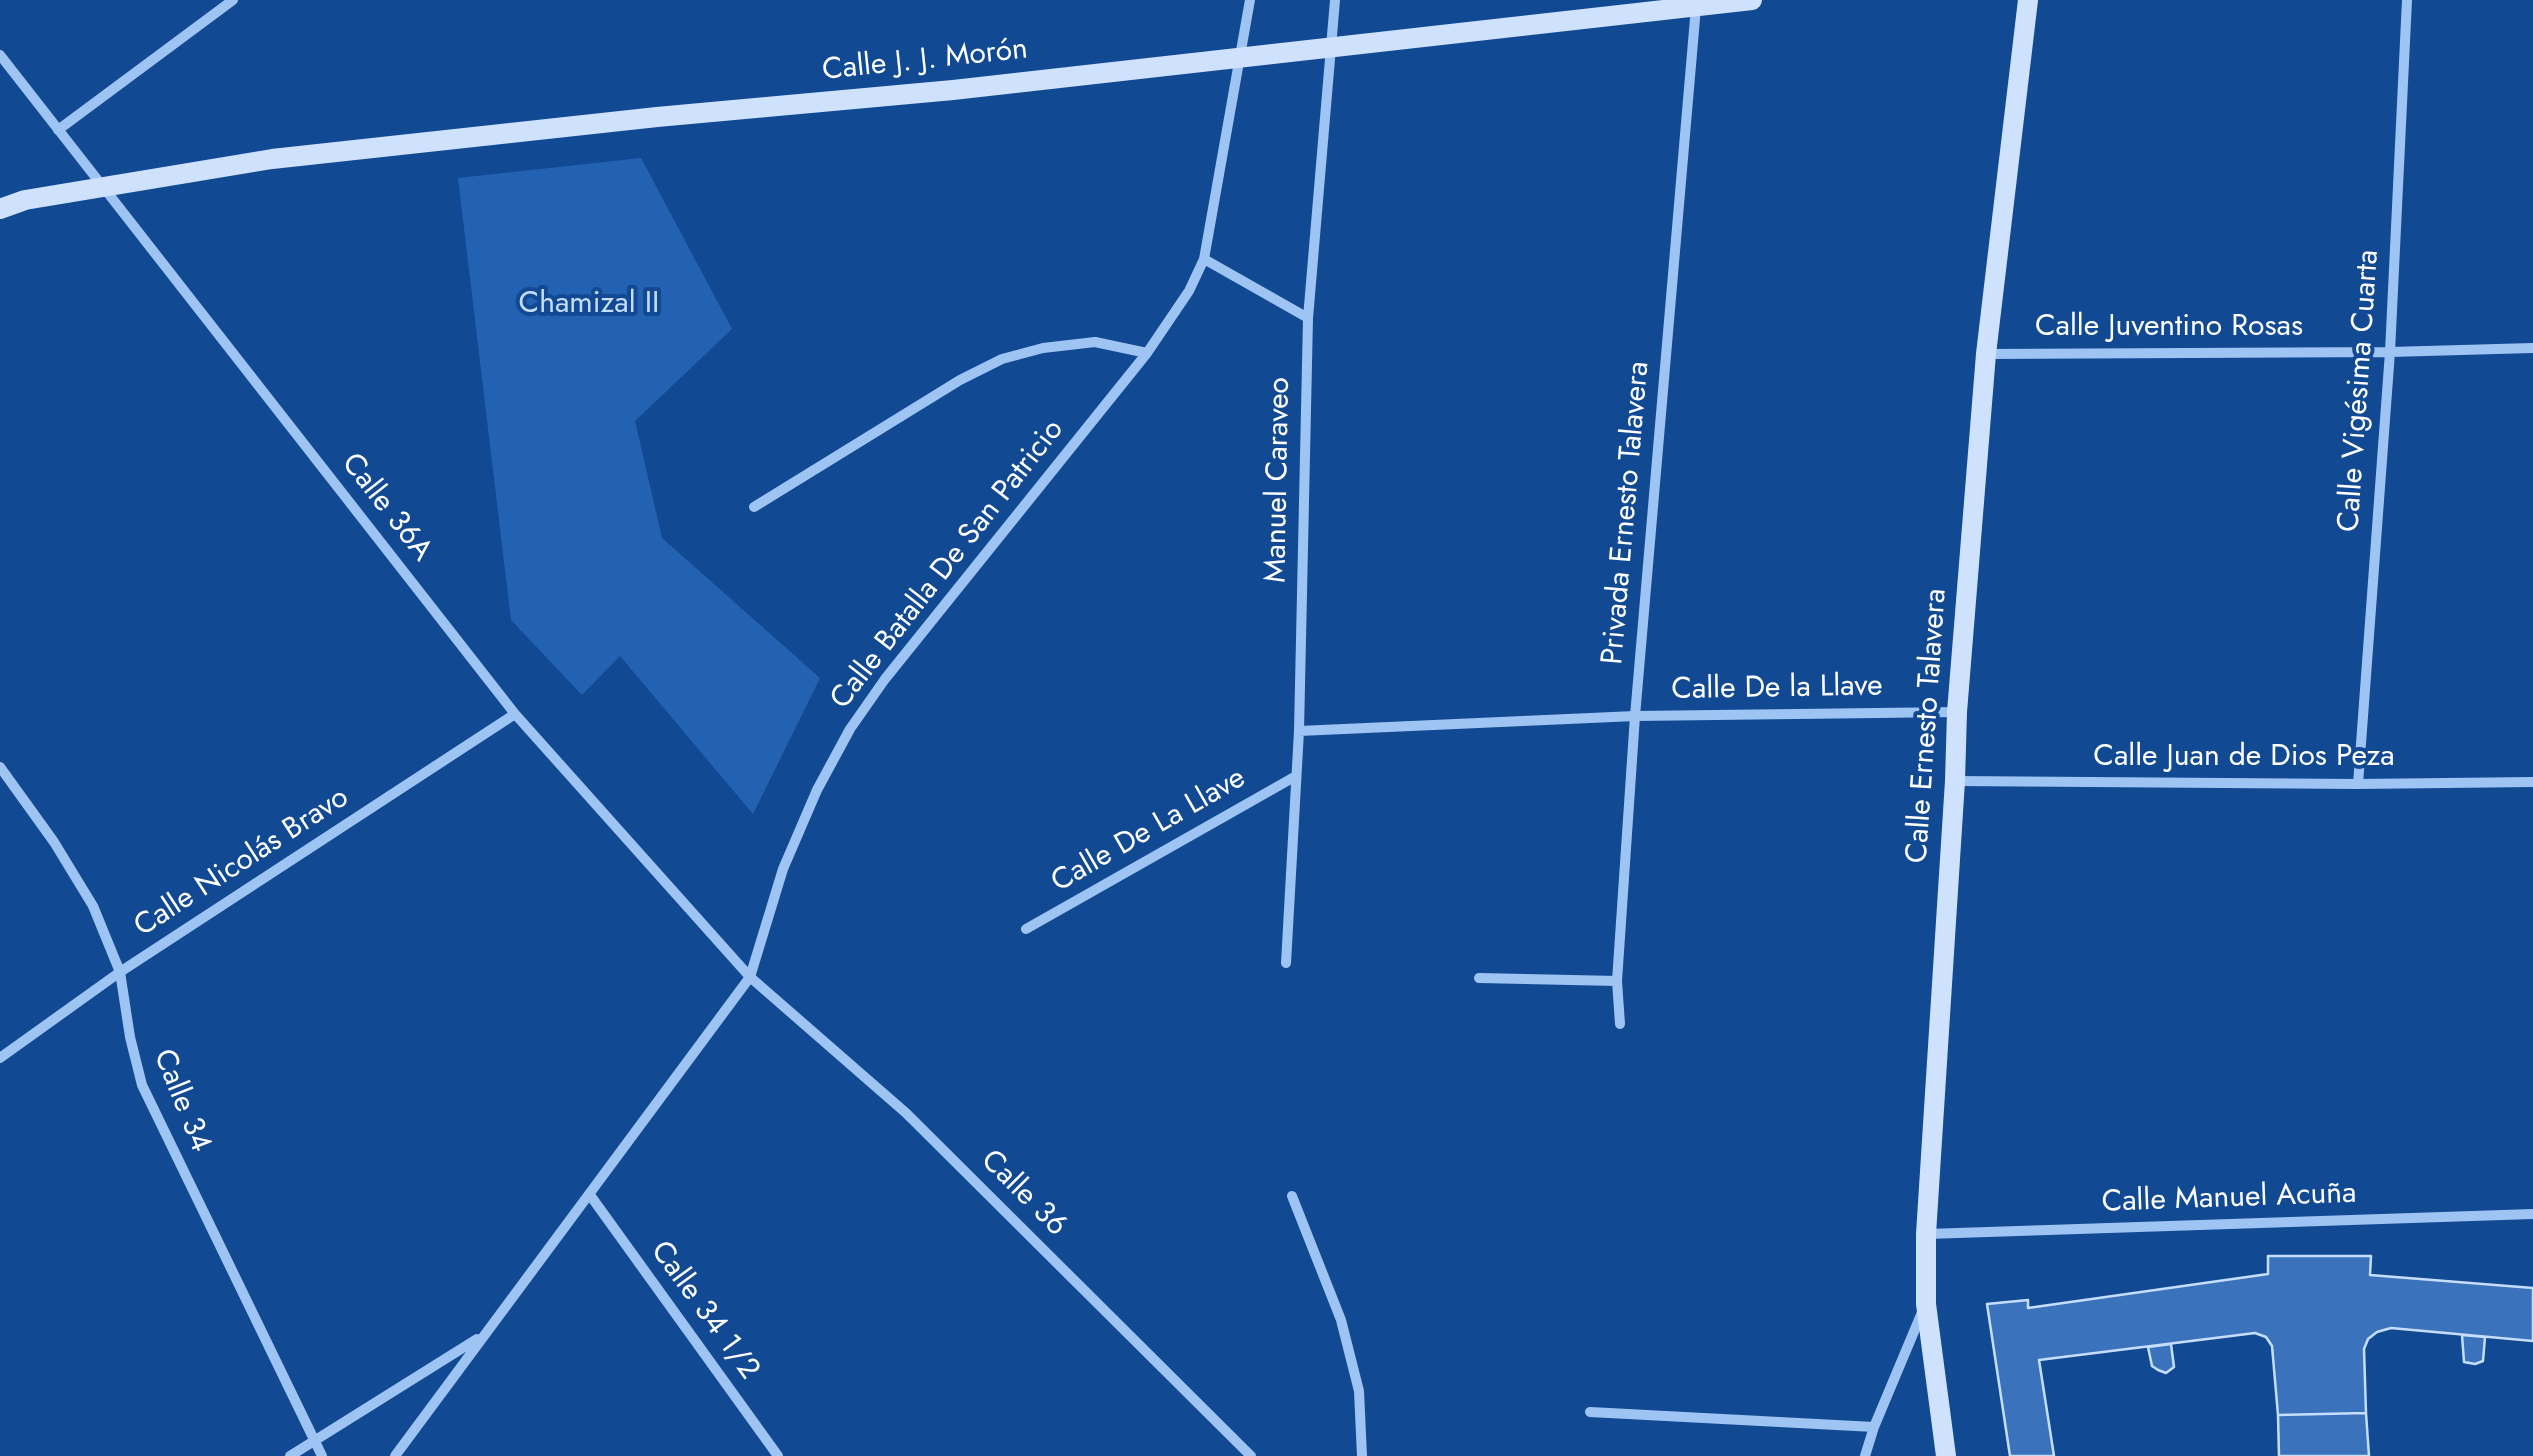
<!DOCTYPE html>
<html>
<head>
<meta charset="utf-8">
<style>
  body { margin:0 }
  canvas { display:block; background:#114993 }
</style>
</head>
<body>
<canvas width="2533" height="1456"></canvas>
<script>
const context = document.querySelector('canvas').getContext('2d');
context.lineJoin = 'round';
function fillPath(path, color) {
  context.fillStyle = color;
  context.fill(path, 'evenodd');
}
function shape(rows) {
  const path = new Path2D();
  for (const r of rows) {
    path.moveTo(r[0], r[1]);
    for (let i = 2; i < r.length; i += 2) path.lineTo(r[i], r[i + 1]);
  }
  return path;
}
function stroke(path, color, width, dash) {
  context.strokeStyle = color;
  context.lineWidth = width;
  context.lineCap = dash ? 'butt' : 'round';
  context.setLineDash(dash || []);
  context.stroke(path);
}
function label(font, color, halo, rows, align = 'center') {
  context.font = font + ' Jost,sans-serif';
  context.lineWidth = 8;
  context.setLineDash([]);
  context.textBaseline = 'middle';
  context.strokeStyle = halo;
  context.fillStyle = color;
  for (const [text, x, y, turn = 0] of rows) {
    context.save();
    context.translate(x, y);
    context.rotate((+turn || 0) * Math.PI / 180);
    context.textAlign = isNaN(turn) ? turn : align;
    if (halo) context.strokeText(text, 0, 0);
    context.fillText(text, 0, 0);
    context.restore();
  }
}
const green = shape([
  [641,158,732,329,635,421,662,538,820,678,753,814,620,656,582,695,511,620,458,178]
]);
const building = shape([
  [2268,1256,2371,1256,2370,1275,2533,1288,2533,1341,2391,1328,2377,1332,2368,1339,2364,1349,2366,1413,2278,1415,2272,1346,2266,1337,2255,1333,2039,1360,2054,1456,2010,1456,1987,1304,2028,1300,2028,1308,2268,1274,2268,1256],
  [2462,1335,2485,1337,2483,1361,2475,1364,2464,1362,2462,1335],
  [2171,1344,2174,1367,2166,1373,2158,1370,2152,1366,2148,1347,2171,1344],
  [2366,1413,2369,1456,2279,1456,2278,1415,2366,1413]
]);
const street = shape([
  [0,55,515,714,750,977,906,1113,1251,1456],
  [58,130,233,0],
  [1204,259,1308,318],
  [1987,354,2390,352,2533,348],
  [754,507,960,380,1002,359,1043,348,1095,342,1147,353],
  [1299,731,1635,716,1957,712],
  [0,767,54,842,93,906,120,972,130,1037,142,1085,322,1456],
  [1955,781,2358,784,2533,782],
  [2358,784,2390,352,2407,0],
  [1026,929,1296,776],
  [1286,963,1299,731,1308,318,1335,0],
  [1479,978,1617,981],
  [1620,1024,1617,981,1635,716,1696,7],
  [0,1058,120,972,515,714],
  [590,1195,778,1456],
  [1292,1196,1341,1320,1359,1391,1362,1456],
  [1927,1234,2533,1214],
  [1590,1412,1874,1427],
  [290,1456,477,1339],
  [395,1456,750,977,783,869,817,790,850,729,885,679,1147,353,1189,291,1204,259,1250,0],
  [1865,1456,1874,1427,1923,1310]
]);
const secondary = shape([
  [0,209,25,200,272,159,657,117,953,90,1752,0],
  [1946,1456,1926,1304,1926,1234,1955,781,1957,712,1986,354,2028,0]
]);
const streetNames = [
  ["Calle J. J. Morón",925,61,-6],
  ["Calle Juventino Rosas",2169,328],
  ["Calle Vigésima Cuarta",2360,391,-86],
  ["Manuel Caraveo",1279,480,-89],
  ["Calle 36A",386,508,52],
  ["Privada Ernesto Talavera",1627,513,-85],
  ["Calle Batalla De San Patricio",948,565,-52],
  ["Calle De la Llave",1777,689,-1],
  ["Calle Ernesto Talavera",1928,726,-86],
  ["Calle Juan de Dios Peza",2244,758],
  ["Calle De La Llave",1149,831,-30],
  ["Calle Nicolás Bravo",242,863,-33],
  ["Calle 34",181,1101,68],
  ["Calle 36",1023,1194,45],
  ["Calle Manuel Acuña",2229,1199,-2],
  ["Calle 34 1/2",704,1311,54]
];
const parkNames = [
  ["Chamizal II",589,305]
];
fillPath(green, '#2362b3');
fillPath(building, '#3a72bc');
stroke(building, '#c6defd', 2.5);
stroke(street, '#9ec4f3', 10);
stroke(secondary, '#cee1fd', 20);
label('30px', '#fff', '#114993', streetNames);
label('30px', '#c6defd', '#114993', parkNames);
</script>
</body>
</html>
